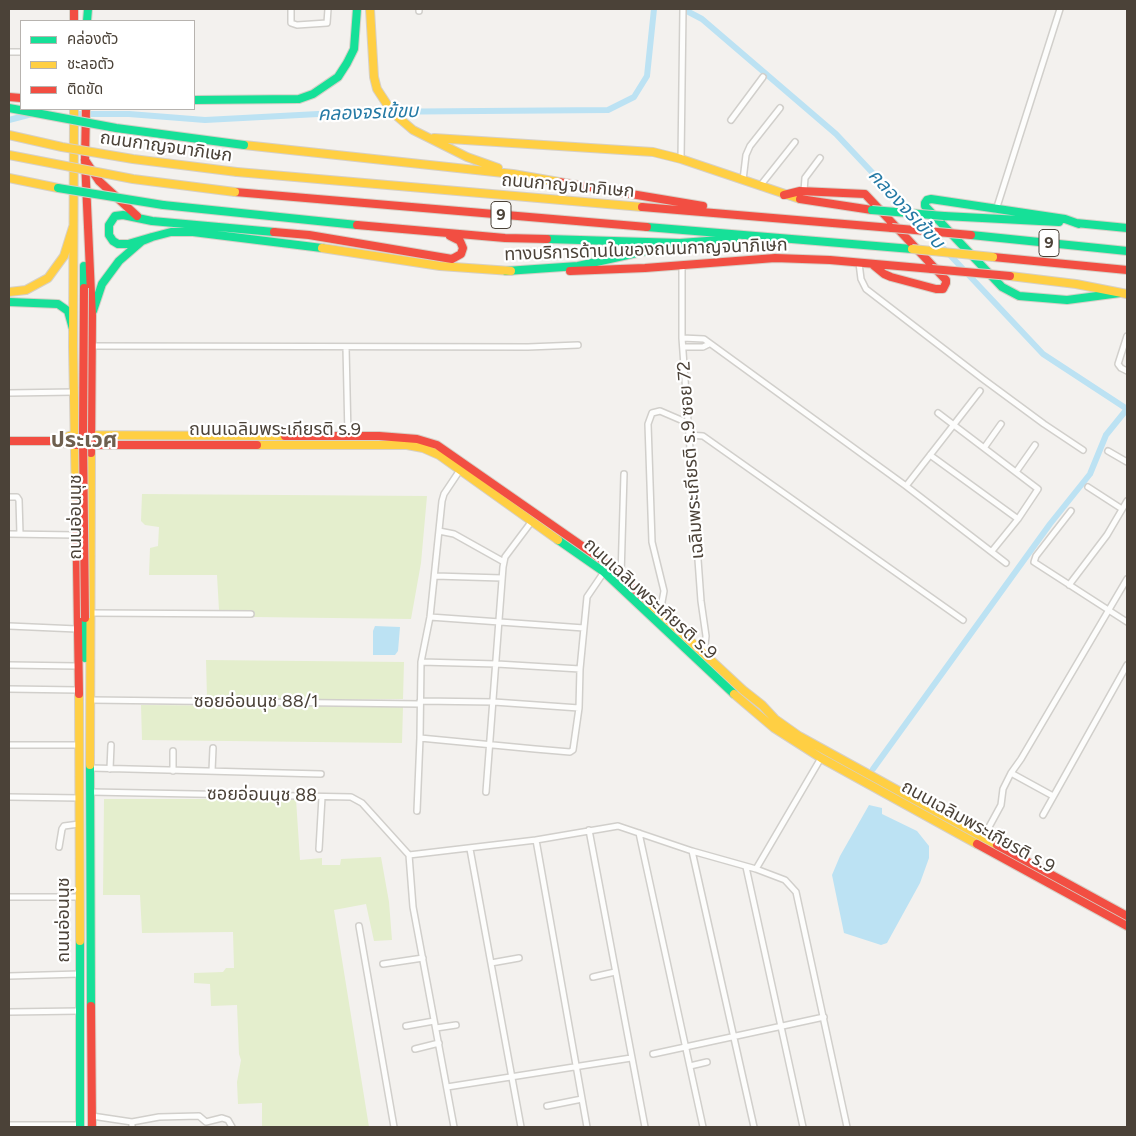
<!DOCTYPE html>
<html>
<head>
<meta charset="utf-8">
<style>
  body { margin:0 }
  #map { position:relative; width:1136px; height:1136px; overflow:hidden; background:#f3f1ee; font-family:Figtree,"Noto Sans Thai",sans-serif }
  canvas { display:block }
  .frame { position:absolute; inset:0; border:10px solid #4b4238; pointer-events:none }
  .legend { position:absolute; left:20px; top:20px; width:175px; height:90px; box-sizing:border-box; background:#fff; border:1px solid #b7b3af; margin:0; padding:6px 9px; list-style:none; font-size:15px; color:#4b4238 }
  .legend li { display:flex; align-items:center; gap:10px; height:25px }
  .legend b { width:25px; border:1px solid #b7b3af }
</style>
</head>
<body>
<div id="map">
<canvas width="1136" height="1136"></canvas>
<div class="frame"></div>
<ul class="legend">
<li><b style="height:6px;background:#16e098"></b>คล่องตัว</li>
<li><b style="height:6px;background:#ffcf43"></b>ชะลอตัว</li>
<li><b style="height:6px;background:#f24e42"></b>ติดขัด</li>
</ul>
</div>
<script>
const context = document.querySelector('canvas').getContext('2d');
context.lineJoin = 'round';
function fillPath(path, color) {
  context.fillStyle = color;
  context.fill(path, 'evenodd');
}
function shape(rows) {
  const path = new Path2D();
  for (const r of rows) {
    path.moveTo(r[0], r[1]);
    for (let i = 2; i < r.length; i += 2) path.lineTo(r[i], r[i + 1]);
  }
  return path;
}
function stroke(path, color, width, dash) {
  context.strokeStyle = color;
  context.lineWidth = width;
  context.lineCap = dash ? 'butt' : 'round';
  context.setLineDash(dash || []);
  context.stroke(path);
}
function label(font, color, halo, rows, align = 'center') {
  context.font = font + ' Figtree,"Noto Sans Thai",sans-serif';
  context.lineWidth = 4.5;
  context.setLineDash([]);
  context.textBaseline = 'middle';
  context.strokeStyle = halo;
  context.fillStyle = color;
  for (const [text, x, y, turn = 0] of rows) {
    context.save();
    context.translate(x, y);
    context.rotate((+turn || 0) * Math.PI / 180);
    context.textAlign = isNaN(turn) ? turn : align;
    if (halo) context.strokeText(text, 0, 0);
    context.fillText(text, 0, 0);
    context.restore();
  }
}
const green = shape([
  [142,494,427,496,421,563,411,619,254,617,253,610,219,610,217,575,149,575,150,548,158,546,159,527,145,525,141,521],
  [206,660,404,662,403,699,293,700,207,698],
  [141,705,403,707,402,743,142,740],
  [104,799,296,799,300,860,322,858,322,865,340,865,341,859,381,857,389,902,392,940,374,941,366,904,334,910,369,1127,256,1127,262,1127,262,1103,238,1104,237,1082,241,1060,239,1054,237,1005,211,1006,210,984,194,983,194,973,223,972,226,968,234,968,233,932,142,933,140,895,103,895]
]);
const water = shape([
  [375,626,400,627,398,651,395,655,373,655,373,631],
  [869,805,882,808,882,814,917,831,929,846,929,858,920,883,887,943,881,945,844,933,832,875,840,856]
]);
const canal = shape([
  [683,9,702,19,836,134,1043,354,1127,409],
  [72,114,129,114,205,120,356,112,608,110,634,97,647,76,654,9],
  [9,120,32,114],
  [873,769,1050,524,1090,474,1106,435,1127,409]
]);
const street = shape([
  [291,9,291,23,297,25,327,23,328,9],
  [419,9,419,11],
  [9,52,21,52],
  [731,120,763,77],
  [681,159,683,9],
  [743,180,746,155,750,146,780,108],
  [760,186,795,142],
  [804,191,805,178,820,158],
  [996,210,1060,9],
  [859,263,861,279,866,289,983,379,1044,424,1083,450],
  [682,265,682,338,701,601,706,636,704,654],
  [1127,336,1118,364,1121,368,1127,371],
  [682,338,704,339,906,486,1006,563],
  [91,346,528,347,578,345],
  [346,347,348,436],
  [683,347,703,347,709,344],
  [9,393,74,392],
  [938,413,1038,489,1018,519,992,551],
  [689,435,703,436,963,620],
  [984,448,1001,424],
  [1108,451,1127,462],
  [930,455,1018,519],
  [1016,472,1035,445],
  [906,486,980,391],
  [1088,487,1122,509],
  [9,497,17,497,19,500,20,534],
  [1071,511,1036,556,1034,562,1127,622],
  [439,531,454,534,504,562],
  [9,534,75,535],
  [435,576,502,578],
  [621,576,624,474],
  [1069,585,1107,535,1127,501],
  [91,613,251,614],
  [660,613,664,591,652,542,648,424,652,413,660,411,688,423],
  [430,617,584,628],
  [9,626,77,629],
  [421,662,497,664,580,669],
  [9,665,77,666],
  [9,689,78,690],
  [91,700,420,704],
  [420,701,494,702,579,708],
  [420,738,535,749,570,752,573,750,579,708,580,669,587,597,604,572],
  [9,745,80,745],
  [91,768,321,774],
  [110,769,111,745],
  [173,771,173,751],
  [212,771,213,748],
  [1011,773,1053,796],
  [91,792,351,797,362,803,409,855],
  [486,792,503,567,505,557,532,521],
  [9,797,80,798],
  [417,811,420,738,421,662,430,617,442,501,444,494,460,470],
  [1043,815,1127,665],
  [589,830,645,1127],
  [639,833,703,1127],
  [983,838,1001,805,1003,789,1011,773,1021,759,1127,579],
  [536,840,587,1127],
  [59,847,62,829,64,826,79,824],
  [319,849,322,797],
  [470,849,521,1127],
  [692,851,754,1127],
  [409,855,536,840,618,826,692,851,756,869,785,880,796,892,847,1127],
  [409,855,413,907,454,1127],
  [746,867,803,1127],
  [756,869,821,758],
  [9,897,79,897],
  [359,926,394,1127],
  [491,963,519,958],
  [383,964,423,958],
  [9,976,80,974],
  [593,977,615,972],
  [9,1012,80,1011],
  [406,1026,434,1021],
  [436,1028,456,1025],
  [415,1049,439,1043],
  [653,1054,824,1017],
  [690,1066,707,1062],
  [447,1087,631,1058],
  [547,1106,582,1099],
  [92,1116,132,1122,132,1127],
  [132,1122,159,1117,199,1116,206,1122,222,1118,228,1120,232,1127],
  [9,1125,80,1125]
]);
const fast = shape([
  [87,21,88,9],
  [194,100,299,99,313,94,338,77,347,63,354,49,357,9],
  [163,205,357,225],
  [944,216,1059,222],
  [1076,223,1127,228],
  [1079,224,1065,219,931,199,927,200,925,203,925,206,1002,287,1019,296,1067,300,1120,293],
  [647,227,912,249],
  [971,235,1127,251],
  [152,237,128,244,118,244,113,241,109,235,109,225,115,216,123,215,152,221,274,232],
  [547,239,680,243,734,239],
  [84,266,84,288],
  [506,271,578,266,664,247],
  [9,302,58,304,68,311,73,329],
  [93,311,102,284,119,261,142,241,152,237,171,232,193,232,322,248],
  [558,540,604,572,734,694],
  [85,618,85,658],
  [90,765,91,1006],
  [80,941,80,1127]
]);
const slow = shape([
  [370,9,374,77,377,89,392,112,413,130,467,157,498,168],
  [74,109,73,347,76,504],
  [434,138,653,152,681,159,800,199],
  [244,145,513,174,559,182],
  [237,172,642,207],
  [9,178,58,188],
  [322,248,440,266,511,271],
  [1010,276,1076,284,1127,294],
  [9,292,26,290,48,278,64,256,73,227],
  [54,441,72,435,285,436],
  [257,445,407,445,423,448,439,455,558,540],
  [644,598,743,690,762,705,775,719,799,736,997,845],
  [79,694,80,941],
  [734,694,774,728,821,758,977,844],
  [90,765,91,453]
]);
const jam = shape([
  [74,9,74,21],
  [9,97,21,98],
  [86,109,85,160,92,316,91,453],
  [85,160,99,181,137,216],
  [559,182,703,206],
  [235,192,647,227],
  [784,195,800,191,865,194,946,280,946,283,943,289,936,289,891,277,884,274,873,265],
  [800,199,872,210],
  [642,207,892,228],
  [357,225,505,238,547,239],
  [274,232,309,235,452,259,461,254,463,248,460,241,450,236],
  [993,257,1127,270],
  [570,271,645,268,775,258,830,260,932,269],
  [285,436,379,436,417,439,437,445,608,564,644,598],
  [9,441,52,441,75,445,257,445],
  [76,504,79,694],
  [977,844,1127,926],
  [997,845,1127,916],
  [91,1006,92,1127]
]);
const fastBridge = shape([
  [9,108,116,128,244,145],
  [58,188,163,205],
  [872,210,944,216]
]);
const slowBridge = shape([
  [9,135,62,147,133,159,237,172],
  [9,155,133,179,235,192],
  [912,249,993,257]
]);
const jamBridge = shape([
  [892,228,971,235],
  [932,269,1010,276],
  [84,288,83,437,85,618]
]);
const shields = [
  [501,215,20],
  [1049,243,20]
];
const shieldNames = [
  ["9",501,215],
  ["9",1049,243]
];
const streetNames = [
  ["ถนนกาญจนาภิเษก",166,147,8],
  ["ถนนกาญจนาภิเษก",568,186,5],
  ["ทางบริการด้านในของถนนกาญจนาภิเษก",646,250,-2],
  ["ถนนเฉลิมพระเกียรติ ร.9",275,430],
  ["เฉลิมพระเกียรติ ร.9 ซอย 72",691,460,-94],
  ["ถนนอ่อนนุช",76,517,-90],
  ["ถนนเฉลิมพระเกียรติ ร.9",650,599,42],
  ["ซอยอ่อนนุช 88/1",256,702],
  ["ซอยอ่อนนุช 88",262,795,1],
  ["ถนนเฉลิมพระเกียรติ ร.9",978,827,29],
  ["ถนนอ่อนนุช",64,920,-90]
];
const waterNames = [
  ["คลองจรเข้ขบ",368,113,-2],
  ["คลองจรเข้ขบ",906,209,47]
];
const districtNames = [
  ["ประเวศ",84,441]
];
fillPath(green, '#e4eecd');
fillPath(water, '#bce2f3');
stroke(canal, '#bce2f3', 6);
stroke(street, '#d1cfcb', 8);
stroke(fast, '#d6d0c7', 10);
stroke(slow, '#d6d0c7', 10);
stroke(jam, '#d6d0c7', 10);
stroke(street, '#fdfdfc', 5);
stroke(fast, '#16e098', 8);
stroke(slow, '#ffcf43', 8);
stroke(jam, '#f24e42', 8);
stroke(fastBridge, '#d6d0c7', 10, []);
stroke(slowBridge, '#d6d0c7', 10, []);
stroke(jamBridge, '#d6d0c7', 10, []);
stroke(fastBridge, '#16e098', 8);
stroke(slowBridge, '#ffcf43', 8);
stroke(jamBridge, '#f24e42', 8);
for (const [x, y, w] of shields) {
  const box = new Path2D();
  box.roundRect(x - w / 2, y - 13.5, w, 27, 4);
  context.fillStyle = '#fff';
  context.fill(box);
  stroke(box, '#4b4238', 1);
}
label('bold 16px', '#4b4238', null, shieldNames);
label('18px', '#4b4238', '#fff', streetNames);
label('italic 19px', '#257aa5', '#fff', waterNames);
label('bold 22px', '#6e5f4e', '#fff', districtNames);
</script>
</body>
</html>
